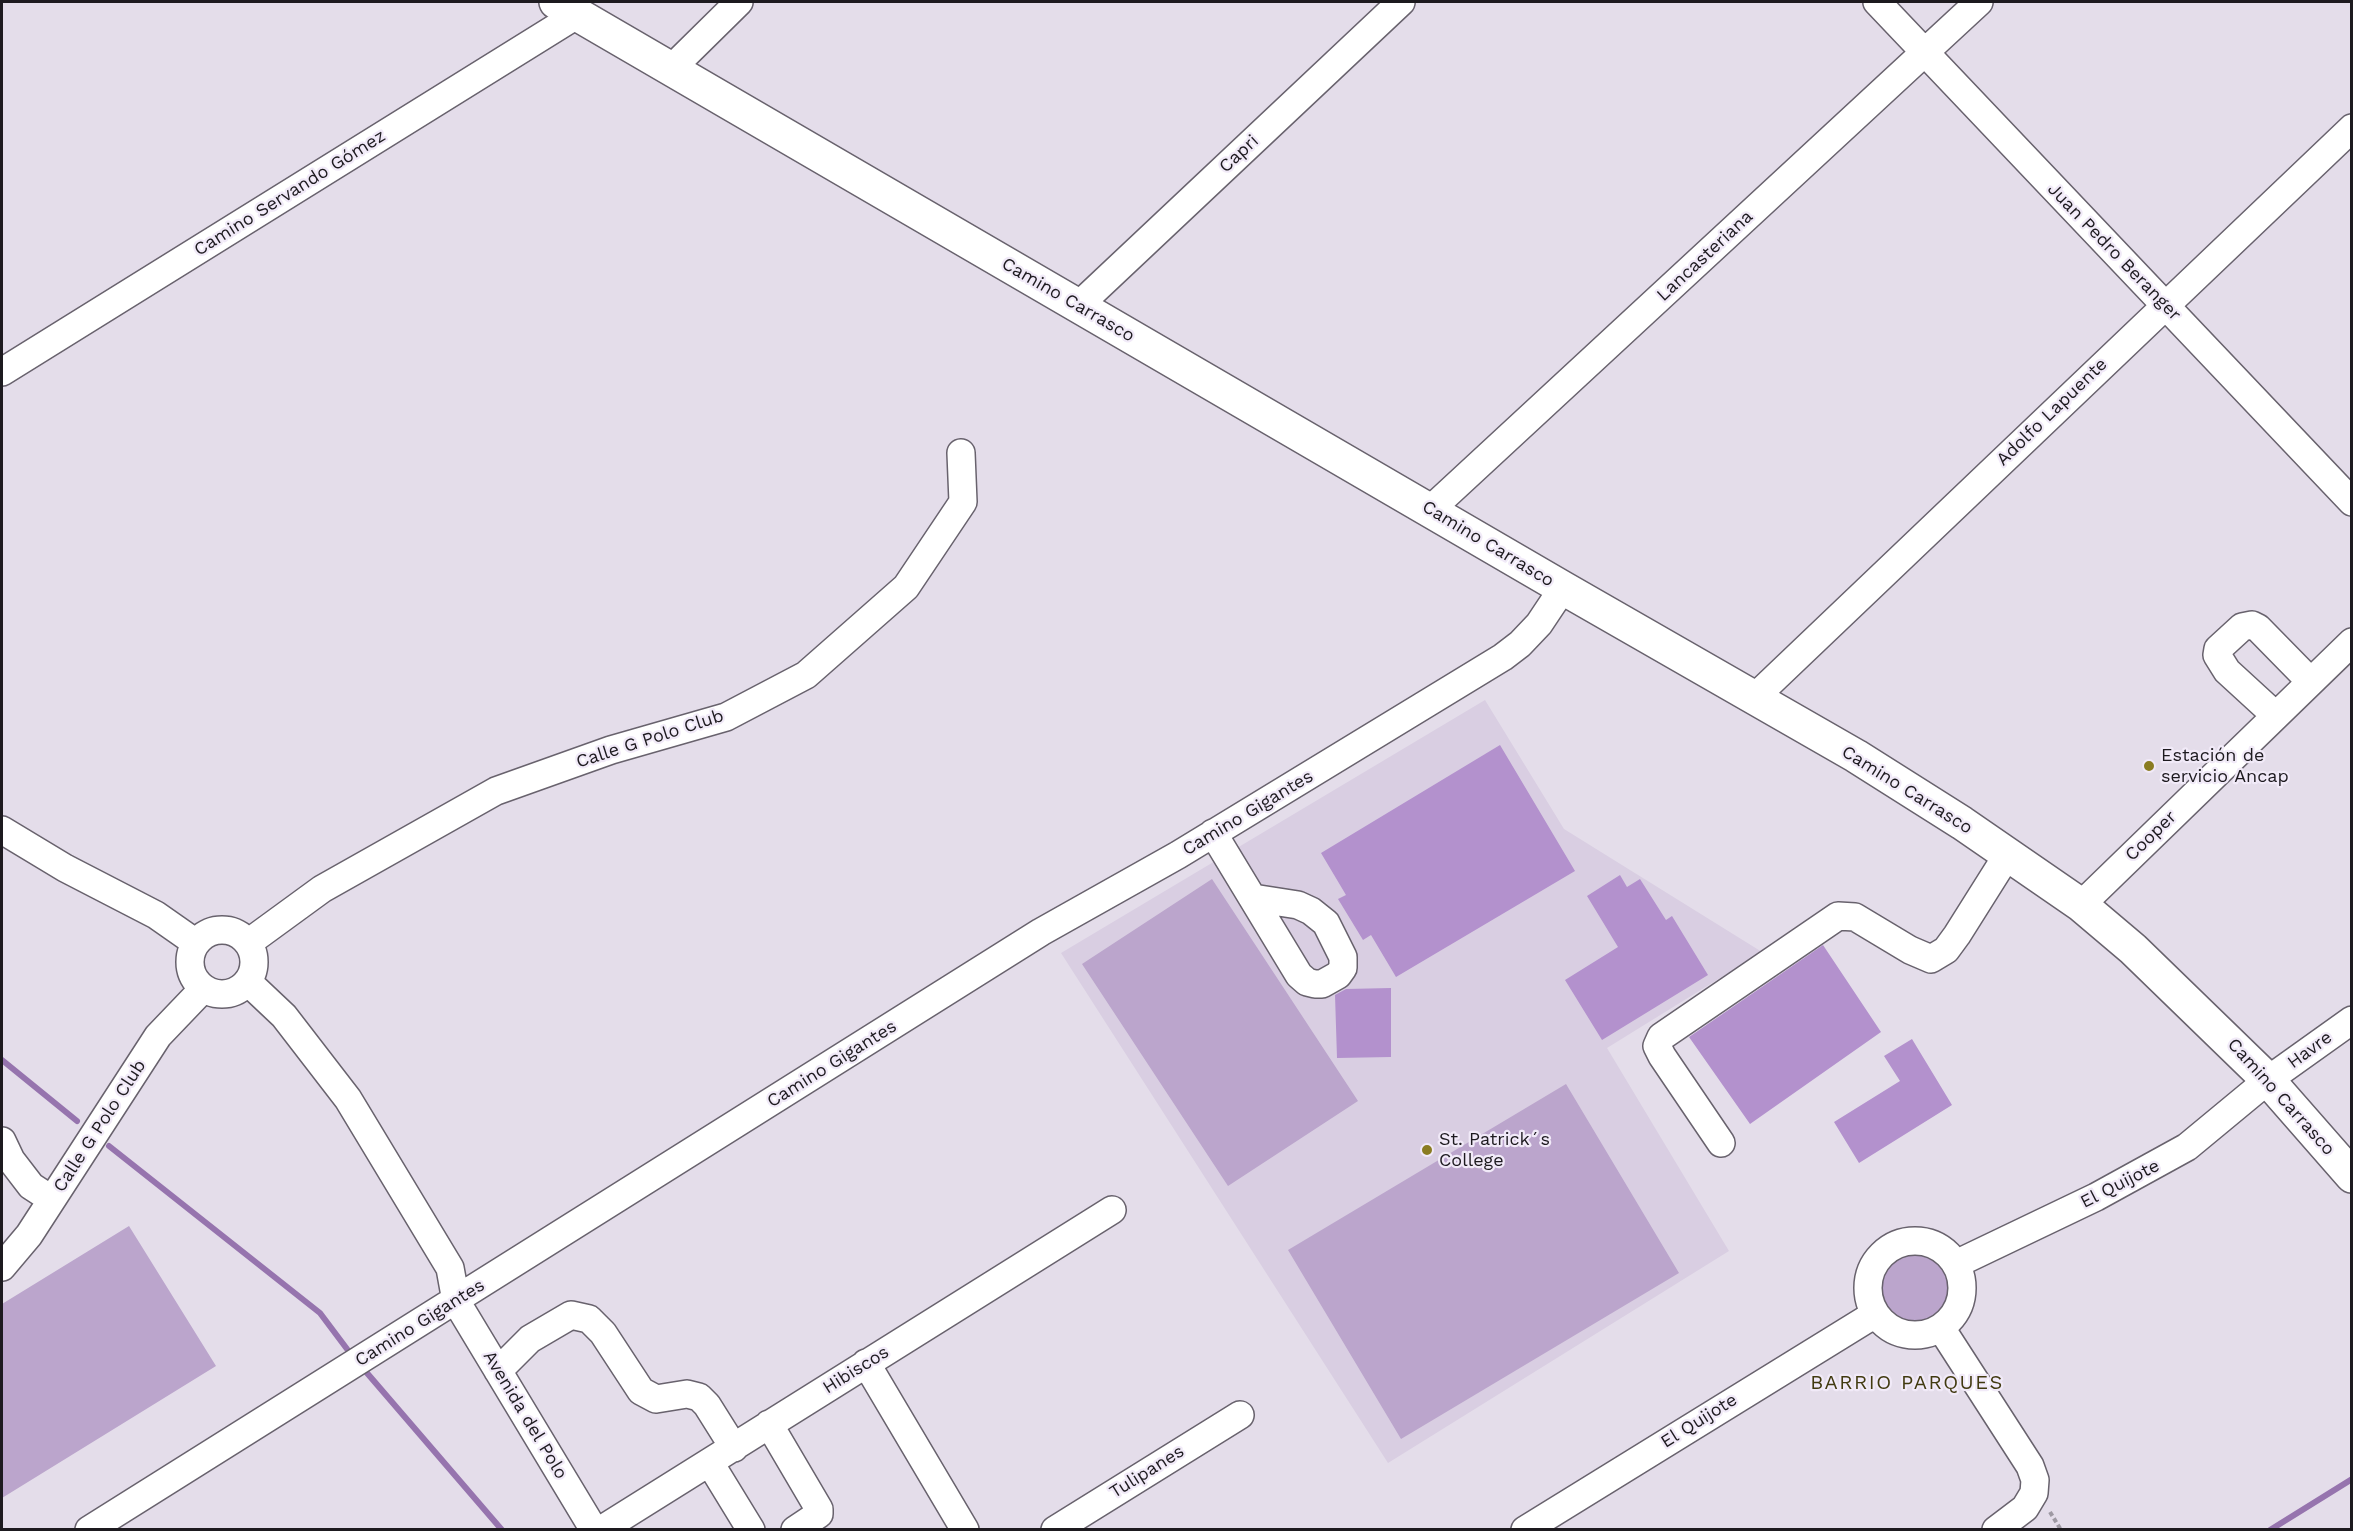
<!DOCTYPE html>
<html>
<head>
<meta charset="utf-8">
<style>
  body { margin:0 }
  #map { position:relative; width:2353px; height:1531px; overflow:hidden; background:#e4ddea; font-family:"Work Sans",sans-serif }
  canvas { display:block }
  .frame { position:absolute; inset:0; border:3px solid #1d1a1f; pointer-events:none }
</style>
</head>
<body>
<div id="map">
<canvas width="2353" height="1531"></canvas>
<div class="frame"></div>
</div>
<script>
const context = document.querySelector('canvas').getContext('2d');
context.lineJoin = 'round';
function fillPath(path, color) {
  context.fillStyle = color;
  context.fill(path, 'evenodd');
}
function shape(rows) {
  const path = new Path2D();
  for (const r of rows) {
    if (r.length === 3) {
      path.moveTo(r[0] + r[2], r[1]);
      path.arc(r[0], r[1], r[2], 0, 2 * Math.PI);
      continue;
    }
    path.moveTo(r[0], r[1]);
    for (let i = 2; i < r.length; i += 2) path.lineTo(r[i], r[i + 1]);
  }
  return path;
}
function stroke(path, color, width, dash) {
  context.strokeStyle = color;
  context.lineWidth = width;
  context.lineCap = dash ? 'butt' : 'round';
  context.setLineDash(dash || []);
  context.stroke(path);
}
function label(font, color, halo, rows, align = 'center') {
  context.font = font + ' "Work Sans",sans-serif';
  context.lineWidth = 4.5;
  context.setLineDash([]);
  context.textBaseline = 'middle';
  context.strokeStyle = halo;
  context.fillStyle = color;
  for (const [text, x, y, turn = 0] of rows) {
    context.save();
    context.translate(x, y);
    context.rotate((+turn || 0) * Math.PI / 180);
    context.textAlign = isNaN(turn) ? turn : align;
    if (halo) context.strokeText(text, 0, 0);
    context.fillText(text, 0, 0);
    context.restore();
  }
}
const built = shape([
  [1485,700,1564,829,1762,952,1607,1048,1729,1251,1388,1463,1061,953]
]);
const green = shape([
  [1212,879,1358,1101,1228,1186,1082,964],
  [1566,1084,1679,1273,1401,1439,1288,1250],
  [129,1226,216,1366,2,1498,2,1304],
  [1912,1288,37]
]);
const stream = shape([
  [2,1060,77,1121],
  [109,1146,320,1313,347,1349],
  [367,1373,502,1530],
  [2270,1530,2352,1479]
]);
const building = shape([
  [1500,745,1575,871,1396,977,1371,935,1363,940,1338,899,1346,895,1321,853],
  [1620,875,1627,887,1640,879,1666,920,1672,916,1708,975,1602,1040,1565,980,1618,947,1587,896],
  [1823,945,1881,1032,1750,1124,1689,1037],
  [1391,988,1391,1057,1337,1058,1335,995,1346,989],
  [1912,1039,1952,1105,1859,1163,1834,1122,1900,1081,1884,1056]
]);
const path = shape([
  [2050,1512,2061,1530]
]);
const minor = shape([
  [1877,2,2352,502],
  [672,68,739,2],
  [1078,306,1401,2],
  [2,372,578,14],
  [1430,510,1979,2],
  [1754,698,2352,128],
  [2275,715,2227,671,2217,655,2218,649,2242,627,2252,625,2258,628,2310,681],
  [2,830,65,868,156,915,196,943],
  [1213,833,1299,975,1307,982,1315,984,1322,984,1338,975,1343,968,1343,957,1326,923,1311,911,1298,905,1253,898],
  [2081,905,2352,642],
  [222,962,32],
  [248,943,322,889,496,791,611,750,726,717,806,675,906,587,963,502,961,453],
  [248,982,284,1016,348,1099,450,1268,456,1301,594,1530],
  [2,1141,11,1160,31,1186,51,1199],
  [1721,1143,1662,1056,1657,1046,1661,1037,1838,916,1855,917,1910,950,1931,959,1946,950,1957,935,2008,854],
  [1915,1288,47],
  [1956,1264,2096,1197,2187,1147,2268,1080,2352,1020],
  [2,1267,29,1235,158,1036,203,989],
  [1941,1328,2030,1466,2035,1480,2034,1493,2025,1508,1996,1530],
  [866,1363,965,1530],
  [498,1371,530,1339,571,1315,589,1319,603,1333,641,1391,656,1399,687,1394,699,1397,707,1405,734,1448],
  [769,1424,819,1509,819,1514,795,1530],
  [710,1463,751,1530],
  [89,1530,1041,932,1178,855,1503,657,1520,644,1539,624,1563,588],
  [601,1530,1112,1210],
  [1055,1530,1240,1415],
  [1525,1530,1875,1314]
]);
const major = shape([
  [556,2,1563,588,1856,756,1962,823,2081,905,2133,949,2268,1080,2352,1176]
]);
const markers = [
  [2149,766,6,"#8a7c21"],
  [1427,1150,6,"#8a7c21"]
];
const streetNames = [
  ["Capri",1239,154,-43],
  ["Camino Servando Gómez",290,193,-32],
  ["Juan Pedro Beranger",2114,252,46],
  ["Lancasteriana",1705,256,-43],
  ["Camino Carrasco",1068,300,30],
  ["Adolfo Lapuente",2052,412,-44],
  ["Camino Carrasco",1488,544,31],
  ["Calle G Polo Club",650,739,-18],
  ["Camino Carrasco",1907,790,32],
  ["Camino Gigantes",1248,813,-31],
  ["Cooper",2151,836,-44],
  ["Havre",2310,1050,-36],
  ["Camino Gigantes",832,1064,-32],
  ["Camino Carrasco",2281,1097,48],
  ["Calle G Polo Club",100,1126,-57],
  ["El Quijote",2120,1184,-27],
  ["Camino Gigantes",420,1323,-32],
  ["Hibiscos",856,1370,-32],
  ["Avenida del Polo",525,1415,59],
  ["El Quijote",1699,1421,-32],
  ["Tulipanes",1147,1472,-32]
];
const poiNames = [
  ["Estación de",2161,756],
  ["servicio Ancap",2161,777],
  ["St. Patrick´s",1439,1140],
  ["College",1439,1161]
];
const neighbourhoodNames = [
  ["BARRIO PARQUES",1907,1383]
];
fillPath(built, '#d9cee2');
fillPath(green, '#bba5cc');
stroke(stream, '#9674ae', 6);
fillPath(building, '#b391cd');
stroke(minor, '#68626d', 30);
stroke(major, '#68626d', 36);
stroke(path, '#9e99a3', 4, [4.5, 3]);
stroke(minor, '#fff', 27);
stroke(major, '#fff', 33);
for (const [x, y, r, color] of markers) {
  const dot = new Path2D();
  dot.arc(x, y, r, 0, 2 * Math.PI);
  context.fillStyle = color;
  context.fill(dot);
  stroke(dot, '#f1eaf8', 2);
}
label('18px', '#1d1a1f', '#f1eaf8', streetNames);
label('18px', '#1d1a1f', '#f1eaf8', poiNames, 'left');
context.letterSpacing = '1.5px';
label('20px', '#413a10', '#f1eaf8', neighbourhoodNames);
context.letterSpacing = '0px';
</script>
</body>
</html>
